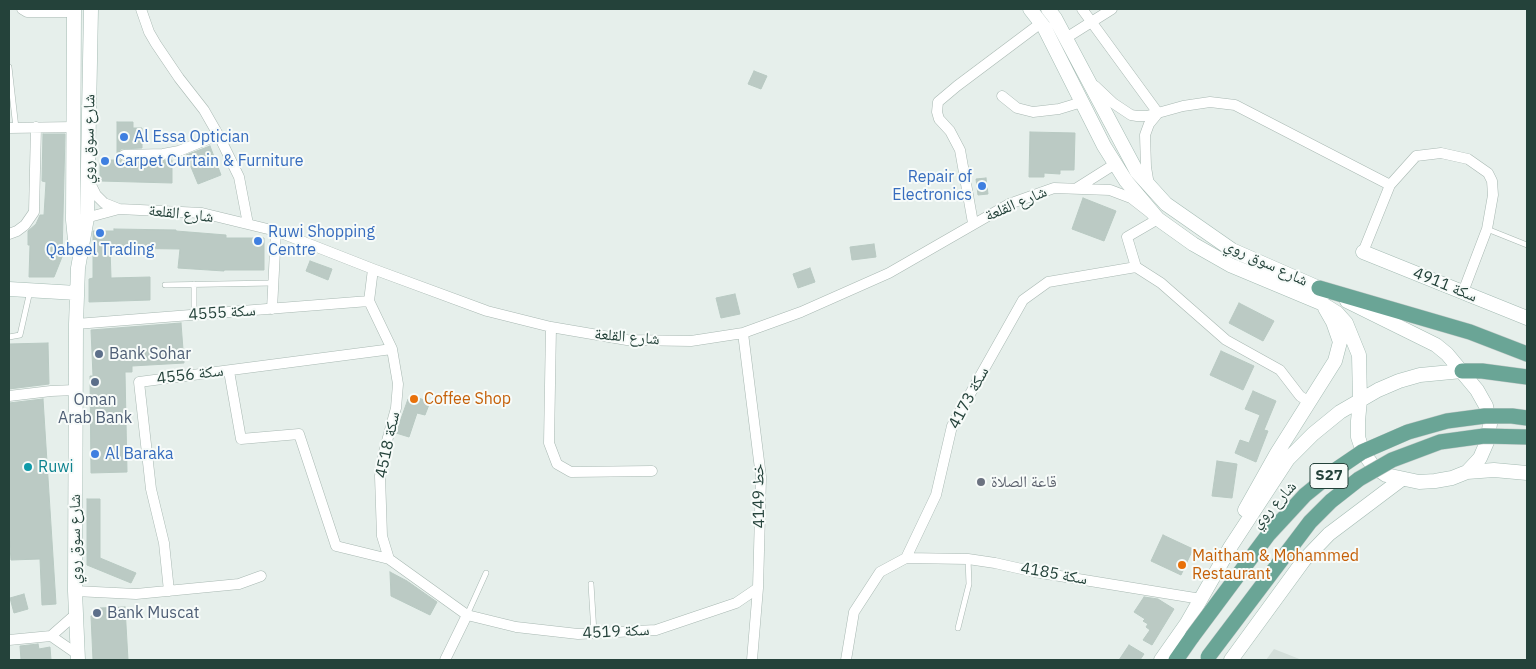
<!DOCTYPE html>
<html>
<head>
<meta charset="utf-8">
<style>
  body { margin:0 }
  #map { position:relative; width:1536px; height:669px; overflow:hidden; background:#e6efeb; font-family:"IBM Plex Sans",sans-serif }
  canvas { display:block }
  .frame { position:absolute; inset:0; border:10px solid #24423a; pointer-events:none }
</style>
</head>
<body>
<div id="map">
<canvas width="1536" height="669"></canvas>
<div class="frame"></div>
</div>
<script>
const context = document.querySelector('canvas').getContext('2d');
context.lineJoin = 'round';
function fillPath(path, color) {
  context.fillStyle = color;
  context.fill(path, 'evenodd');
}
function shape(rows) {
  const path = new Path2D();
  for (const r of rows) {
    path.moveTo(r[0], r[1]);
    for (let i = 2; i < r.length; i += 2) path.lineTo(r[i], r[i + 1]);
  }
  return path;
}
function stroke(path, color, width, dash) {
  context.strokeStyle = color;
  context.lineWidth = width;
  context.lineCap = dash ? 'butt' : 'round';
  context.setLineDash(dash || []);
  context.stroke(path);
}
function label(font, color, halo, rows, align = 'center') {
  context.font = font + ' "IBM Plex Sans","Noto Naskh Arabic",sans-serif';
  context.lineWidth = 4;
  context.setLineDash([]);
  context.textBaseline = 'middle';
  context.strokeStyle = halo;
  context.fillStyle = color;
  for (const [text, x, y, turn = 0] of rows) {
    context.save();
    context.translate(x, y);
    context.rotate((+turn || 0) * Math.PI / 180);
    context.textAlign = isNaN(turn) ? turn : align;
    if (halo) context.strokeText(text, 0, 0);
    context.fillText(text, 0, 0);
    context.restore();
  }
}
const built = shape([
  [1274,649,1302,660,1266,660]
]);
const building = shape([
  [754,71,767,76,761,89,748,84,754,71],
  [117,122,133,122,133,128,142,128,142,148,121,149,117,155,118,159,124,162,172,160,172,183,100,181,100,160,117,160,117,122],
  [1030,132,1075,133,1074,170,1060,170,1060,174,1044,173,1044,177,1029,177,1030,132],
  [43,134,65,134,62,257,54,277,29,277,30,245,28,245,28,231,36,224,40,215,44,215,46,182,42,181,43,134],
  [210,146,221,175,198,184,186,155,210,146],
  [986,178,988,194,978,195,976,179,986,178],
  [1083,198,1116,211,1104,241,1072,229,1083,198],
  [114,229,176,230,176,231,226,235,226,238,264,238,264,270,224,270,224,271,178,268,180,249,110,248,111,278,150,277,150,300,89,302,89,279,93,278,93,231,114,231,114,229],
  [874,244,876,257,852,260,850,247,874,244],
  [310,261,332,269,328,280,306,271,310,261],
  [810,268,815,282,798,288,793,274,810,268],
  [735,294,740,314,721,318,716,298,735,294],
  [1239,303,1274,321,1263,341,1229,323,1239,303],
  [181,323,184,363,132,366,132,372,125,372,127,472,91,473,90,376,93,376,91,330,181,323],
  [48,343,49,384,9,389,9,344,48,343],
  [1221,351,1254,366,1243,390,1210,375,1221,351],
  [1253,391,1276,401,1264,430,1268,431,1256,462,1235,453,1240,440,1249,443,1260,415,1245,409,1253,391],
  [413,396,430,402,425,415,417,413,409,437,396,433,408,399,413,396],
  [43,399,56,604,42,605,40,559,11,560,9,534,9,403,43,399],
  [1217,461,1237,464,1232,498,1212,496,1217,461],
  [87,499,100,499,100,558,136,573,131,583,87,565,87,499],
  [1163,535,1193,549,1181,575,1151,561,1163,535],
  [390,572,407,581,437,602,430,615,391,596,390,572],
  [24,594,28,609,14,613,10,598,24,594],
  [1144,597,1158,599,1174,609,1152,645,1143,640,1150,630,1146,627,1148,624,1143,621,1145,619,1134,612,1144,597],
  [125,607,128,660,93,660,91,616,100,608,125,607],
  [38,644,39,649,50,647,51,660,21,660,20,646,38,644],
  [1129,645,1144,654,1140,660,1119,660,1129,645]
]);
const lane = shape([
  [9,67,16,128],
  [1487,229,1527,245],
  [165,285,272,283],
  [194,315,194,284],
  [9,337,20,335,30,291],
  [591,584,594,633],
  [467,615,486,573],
  [958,628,969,584,968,559]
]);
const street = shape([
  [22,9,27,12,74,12],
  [141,9,149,32,156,44,179,78,204,110,220,138,239,177,248,224],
  [1082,9,1158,113],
  [1066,38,1112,9],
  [1095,86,1113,103,1131,115,1137,116,1147,116,1183,106,1210,102,1235,105,1390,185],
  [1002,96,1017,108,1033,112,1059,109,1082,102],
  [9,128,74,127],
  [124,155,163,154,179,151,218,135],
  [89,181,96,195,104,203,119,209],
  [1149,185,1146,167,1145,135,1149,124,1158,113],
  [1077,188,1115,164],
  [82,219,119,209,202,213,276,231,373,269,487,311,551,327,627,340,691,341,743,333,801,312,889,273,1009,204,1054,188,1110,190,1131,198,1158,219,1127,237,1136,267,1048,282,1023,300,952,426,936,495,906,558,880,572,854,612,846,660],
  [973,223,960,150,950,131,939,119,937,112,938,102,957,86,1041,23],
  [9,234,17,231,25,225,34,212,36,127],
  [1363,252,1390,185,1416,156,1441,153,1468,159,1488,173,1492,181,1493,195,1487,229,1463,292],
  [1136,267,1161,283,1226,340,1280,370,1300,396,1309,402],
  [373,269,369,301,392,349,398,384,396,408,384,452,380,476,382,536,389,559,467,615,516,627,578,634,656,630,736,603,758,588],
  [272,309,276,231],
  [76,324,369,301],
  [551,327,549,443,557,464,571,472,652,471],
  [743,333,761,477,758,588,752,660],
  [229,371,241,439,299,434,336,546,389,559],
  [9,396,51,391,75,390],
  [906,558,968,559,995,563,1035,572,1201,599],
  [75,591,136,594,239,584,261,576],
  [169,591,164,543,151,489,139,382,392,349],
  [51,636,76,614],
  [51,636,77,654],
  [9,640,51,636],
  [445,660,467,615]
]);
const secondary = shape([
  [74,9,73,220,76,250],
  [1030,9,1044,27,1104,146,1126,181,1158,219,1193,244,1230,265,1321,303,1337,313,1346,323,1359,355,1360,400,1358,421,1358,437,1363,452,1373,466,1386,475,1419,482,1435,481,1452,478,1467,472,1480,458,1487,442,1490,424,1486,406,1477,390,1447,354,1436,345,1347,301],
  [1048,9,1055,18,1137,172,1166,204,1232,250,1328,292],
  [1363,252,1527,318],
  [9,289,77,293],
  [1467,472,1494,470,1527,473],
  [1245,510,1277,453,1335,361,1340,342,1333,322,1325,308],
  [78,660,75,591,76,324,78,268,87,218,91,9],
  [1161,660,1187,623,1231,546,1288,459,1313,434,1340,412,1378,390,1399,381,1420,375,1462,371],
  [1231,660,1304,560,1329,534,1402,479]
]);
const primary = shape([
  [1319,288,1470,332,1527,354],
  [1462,371,1482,371,1527,377],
  [1176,660,1192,637]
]);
const primaryBridge = shape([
  [1192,637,1268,535,1305,495,1337,469,1362,452,1408,432,1447,421,1485,416,1512,416,1527,418],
  [1208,657,1310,522,1331,501,1359,479,1392,460,1440,442,1484,436,1527,437]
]);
const markers = [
  [124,137,5,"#3f7fe0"],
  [105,161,5,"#3f7fe0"],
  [982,186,5,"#3f7fe0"],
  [100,233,5,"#3f7fe0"],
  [258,241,5,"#3f7fe0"],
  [99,354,5,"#5c6f8a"],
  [95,382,5,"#5c6f8a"],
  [414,399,5,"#e8710a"],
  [95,454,5,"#3f7fe0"],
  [28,467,5,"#0f9aa8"],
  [981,482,5,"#6b7280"],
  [1182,565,5,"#e8710a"],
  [97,613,5,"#5c6f8a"]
];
const shields = [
  [1329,476,38]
];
const shieldNames = [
  ["S27",1329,476]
];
const shopNames = [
  ["Al Essa Optician",134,137],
  ["Carpet Curtain & Furniture",115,161],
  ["Repair of",972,177,"right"],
  ["Electronics",972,195,"right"],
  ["Ruwi Shopping",268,232],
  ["Centre",268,250],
  ["Qabeel Trading",100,250,"center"],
  ["Al Baraka",105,454]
];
const streetNames = [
  ["شارع سوق روي",89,139,-89],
  ["شارع القلعة",1016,204,-23],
  ["شارع القلعة",181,214,6],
  ["شارع سوق روي",1266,263,25],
  ["سكة 4911",1445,285,22],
  ["سكة 4555",222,313,-4],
  ["شارع القلعة",627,337,5],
  ["سكة 4556",190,375,-7],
  ["سكة 4173",969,398,-62],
  ["سكة 4518",388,445,-78],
  ["4149 خط",759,496,-91],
  ["شارع روي",1274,505,-47],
  ["شارع سوق روي",75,539,-90],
  ["سكة 4185",1054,574,10],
  ["سكة 4519",616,632,-3]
];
const serviceNames = [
  ["Bank Sohar",109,354],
  ["Oman",95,400,"center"],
  ["Arab Bank",95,418,"center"],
  ["Bank Muscat",107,613]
];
const foodNames = [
  ["Coffee Shop",424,399],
  ["Maitham & Mohammed",1192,556],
  ["Restaurant",1192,574]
];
const cultureNames = [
  ["Ruwi",38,467]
];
const worshipNames = [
  ["قاعة الصلاة",991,482]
];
fillPath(built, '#d4dfda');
fillPath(building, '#bbcac4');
stroke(building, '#b8c9c2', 1);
stroke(lane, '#a8b8b2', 6);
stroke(street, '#a8b8b2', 11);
stroke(secondary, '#a4bbb3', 15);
stroke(primary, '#c2cac8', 16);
stroke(lane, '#fff', 5);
stroke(street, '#fff', 10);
stroke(secondary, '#fff', 14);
stroke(primary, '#6aa596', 15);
stroke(primaryBridge, '#c2cac8', 16, []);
stroke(primaryBridge, '#6aa596', 15);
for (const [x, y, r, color] of markers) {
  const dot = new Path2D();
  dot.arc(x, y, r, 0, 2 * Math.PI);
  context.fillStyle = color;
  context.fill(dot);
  stroke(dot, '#f7fbf9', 2);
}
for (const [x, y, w] of shields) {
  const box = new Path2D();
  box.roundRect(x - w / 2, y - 12.5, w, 25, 4);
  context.fillStyle = '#f7fbf9';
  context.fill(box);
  stroke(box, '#24423a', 1);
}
label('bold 15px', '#24423a', null, shieldNames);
label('16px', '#366cbe', '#f7fbf9', shopNames, 'left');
label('16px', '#24423a', '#f7fbf9', streetNames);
label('16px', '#4e5e75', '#f7fbf9', serviceNames, 'left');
label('16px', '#c56008', '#f7fbf9', foodNames, 'left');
label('16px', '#0d838f', '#f7fbf9', cultureNames, 'left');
label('16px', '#5b616d', '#f7fbf9', worshipNames, 'left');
</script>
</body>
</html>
